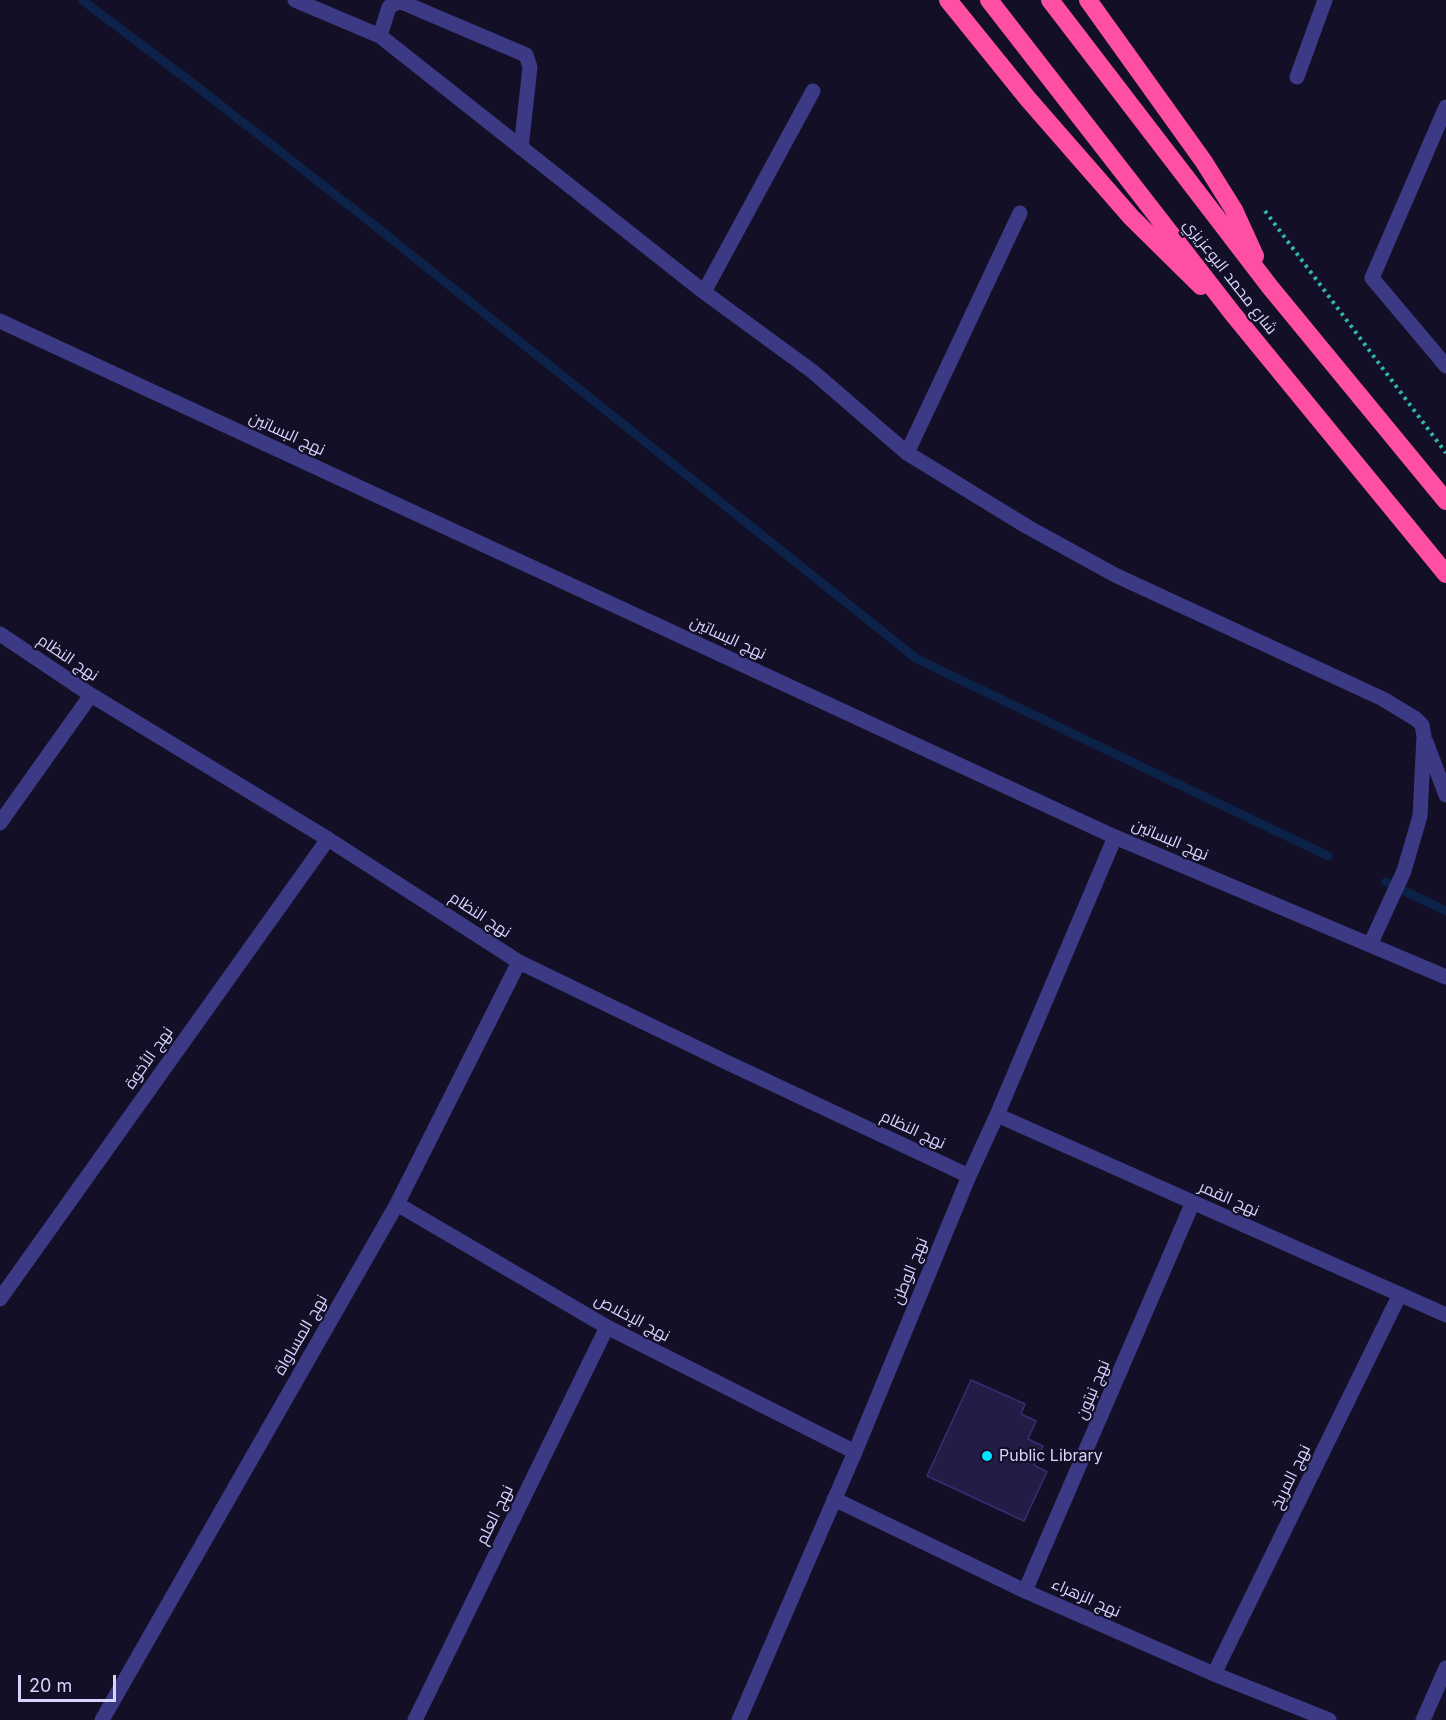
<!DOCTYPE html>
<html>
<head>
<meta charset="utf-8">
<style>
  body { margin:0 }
  #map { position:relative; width:1446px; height:1720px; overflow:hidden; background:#130f26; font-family:Inter,sans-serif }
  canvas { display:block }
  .scale { position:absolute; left:18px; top:1675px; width:98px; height:27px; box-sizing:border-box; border:3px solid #d9d4ff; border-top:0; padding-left:8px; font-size:18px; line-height:21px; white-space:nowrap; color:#d9d4ff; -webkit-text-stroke:4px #130f26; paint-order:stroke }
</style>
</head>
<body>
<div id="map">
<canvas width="1446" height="1720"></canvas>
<div class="scale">20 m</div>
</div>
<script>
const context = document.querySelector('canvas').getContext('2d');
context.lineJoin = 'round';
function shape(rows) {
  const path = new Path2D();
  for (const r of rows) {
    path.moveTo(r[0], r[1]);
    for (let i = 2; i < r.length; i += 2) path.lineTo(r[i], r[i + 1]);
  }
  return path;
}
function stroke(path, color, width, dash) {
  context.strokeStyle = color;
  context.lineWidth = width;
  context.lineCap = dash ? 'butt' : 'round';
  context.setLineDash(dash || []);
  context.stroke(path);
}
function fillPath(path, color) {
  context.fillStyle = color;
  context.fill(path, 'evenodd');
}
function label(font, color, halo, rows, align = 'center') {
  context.font = font + ' Inter,Cairo,sans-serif';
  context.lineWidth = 4.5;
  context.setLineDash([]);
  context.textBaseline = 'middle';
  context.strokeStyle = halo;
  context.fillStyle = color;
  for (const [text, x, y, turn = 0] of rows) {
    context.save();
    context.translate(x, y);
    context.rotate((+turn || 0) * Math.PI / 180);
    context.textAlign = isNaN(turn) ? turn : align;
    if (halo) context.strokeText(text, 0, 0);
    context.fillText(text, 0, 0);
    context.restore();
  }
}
const stream = shape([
  [82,0,195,85,365,218,917,659,1328,856],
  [1386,882,1446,911]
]);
const building = shape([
  [971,1380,1025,1404,1021,1414,1036,1421,1028,1439,1043,1446,1034,1465,1047,1472,1024,1521,927,1476,971,1380]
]);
const path = shape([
  [1265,211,1446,453]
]);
const service = shape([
  [1446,107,1372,278,1446,366]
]);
const minor = shape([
  [295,0,380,36,704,292,812,371,907,453,1026,526,1115,575,1383,699,1416,719,1422,725,1424,736,1420,816,1404,871,1370,945],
  [380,36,389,7,398,2,404,3,526,55,530,67,521,148],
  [1297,77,1325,0],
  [704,292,813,91],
  [0,321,1115,837,1446,977],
  [907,453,1020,213],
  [0,634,91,695,328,839,519,962,724,1061,969,1176],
  [1426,742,1446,795],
  [0,823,91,695],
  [997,1115,1446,1315],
  [397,1204,607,1327,855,1452],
  [0,1299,328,839],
  [834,1499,1025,1591,1214,1674,1329,1720],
  [1025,1591,1193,1202],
  [1214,1674,1400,1294],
  [102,1720,397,1204,519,962],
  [415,1720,607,1327],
  [739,1720,855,1452,969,1176,997,1115,1115,837],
  [1423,1720,1446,1668]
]);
const motorway = shape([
  [948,0,1028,99,1131,217,1201,286],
  [989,0,1233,314,1446,574],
  [1050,0,1270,287,1446,501],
  [1088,0,1204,162,1234,210,1255,256]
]);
const markers = [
  [987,1456,6,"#00e5ff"]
];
const streetNames = [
  ["شارع محمد البوعزيزي",1230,277,52],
  ["نهج البساتين",287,434,25],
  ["نهج البساتين",728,638,25],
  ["نهج النظام",68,658,34],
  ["نهج البساتين",1170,840,23],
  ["نهج النظام",480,915,33],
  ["نهج الأخوة",149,1058,-55],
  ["نهج النظام",913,1130,25],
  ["نهج القمر",1229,1199,24],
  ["نهج الوطن",910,1271,-68],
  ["نهج الإخلاص",632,1318,28],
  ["نهج المساواة",301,1335,-60],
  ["نهج نبتون",1093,1390,-67],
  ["نهج المريخ",1291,1477,-64],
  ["نهج العلم",495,1515,-64],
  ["نهج الزهراء",1086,1598,24]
];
const poiNames = [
  ["Public Library",999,1456]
];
stroke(stream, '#0c2248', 9);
fillPath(building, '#241b47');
stroke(building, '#3b2d73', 1.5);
stroke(path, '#2fb8b0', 4, [3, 4.5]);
stroke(service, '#3d3a85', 15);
stroke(minor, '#3d3a85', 15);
stroke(motorway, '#ff4fa3', 18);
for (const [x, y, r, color] of markers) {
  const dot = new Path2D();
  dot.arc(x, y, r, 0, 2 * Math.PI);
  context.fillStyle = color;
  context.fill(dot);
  stroke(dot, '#130f26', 2);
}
label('16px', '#d9d4ff', '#130f26', streetNames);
label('16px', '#d9d4ff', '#130f26', poiNames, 'left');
</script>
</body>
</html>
